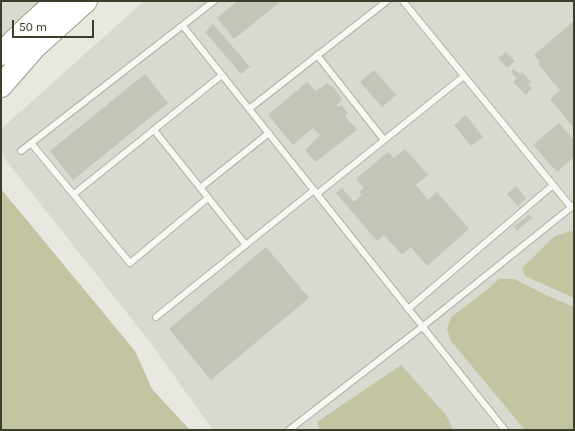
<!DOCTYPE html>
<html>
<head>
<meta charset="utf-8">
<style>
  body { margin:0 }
  #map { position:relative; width:575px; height:431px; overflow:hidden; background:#e8e8e1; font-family:Karla,sans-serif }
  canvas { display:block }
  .frame { position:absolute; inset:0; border:2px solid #3c3e2c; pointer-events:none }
  .scale { position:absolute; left:12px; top:20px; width:82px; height:18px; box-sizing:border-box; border:2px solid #3c3e2c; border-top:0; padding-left:5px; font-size:12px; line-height:14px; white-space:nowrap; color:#3c3e2c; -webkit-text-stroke:3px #f6f6f1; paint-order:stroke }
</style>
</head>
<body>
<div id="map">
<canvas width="575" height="431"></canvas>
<div class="frame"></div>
<div class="scale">50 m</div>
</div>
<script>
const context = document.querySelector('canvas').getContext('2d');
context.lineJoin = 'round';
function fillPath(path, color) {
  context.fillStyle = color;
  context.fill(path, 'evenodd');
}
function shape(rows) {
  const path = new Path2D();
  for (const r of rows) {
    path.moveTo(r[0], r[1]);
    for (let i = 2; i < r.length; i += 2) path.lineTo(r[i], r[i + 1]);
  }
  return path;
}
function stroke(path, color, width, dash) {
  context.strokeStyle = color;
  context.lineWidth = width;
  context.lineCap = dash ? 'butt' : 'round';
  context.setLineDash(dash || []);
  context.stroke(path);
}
const built = shape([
  [1,1,40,1,11,26,1,38],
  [144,1,574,1,574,430,213,430,149,341,1,154,1,129]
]);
const water = shape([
  [1,189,135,351,152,389,190,430,1,430],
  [571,231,574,232,574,298,525,276,522,268,555,236],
  [499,279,514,279,546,295,574,307,574,430,525,430,451,341,447,329,451,317,483,293],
  [401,365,446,415,453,430,320,430,317,422]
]);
const building = shape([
  [237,1,281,1,234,39,217,18],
  [574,21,574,128,550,99,560,90,538,64,540,62,534,55],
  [213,24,250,67,241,74,205,32],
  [506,52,515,61,507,68,498,58],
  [514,69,520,74,522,72,531,82,528,84,532,88,526,95,513,82,517,78,511,72],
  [374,70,396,95,382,107,360,82],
  [145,74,168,103,73,180,50,151],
  [307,82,316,91,327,83,334,88,342,99,337,105,339,107,341,105,348,113,345,116,357,130,315,162,305,150,320,135,313,128,293,145,268,115],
  [466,115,483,137,471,146,454,125],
  [559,123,574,140,574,157,557,172,533,145],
  [405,149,428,175,416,185,428,200,437,192,469,229,427,266,411,247,402,255,384,235,377,241,336,193,342,188,354,202,362,195,359,192,364,188,356,179,388,152,394,158],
  [516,186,526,198,518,206,507,194],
  [529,214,532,218,517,231,514,227],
  [266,247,309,298,211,380,169,329]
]);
const lane = shape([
  [403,1,571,207],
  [183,26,505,430],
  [317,55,384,140],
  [249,109,387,1],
  [154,130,246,245],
  [31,143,130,263,208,198],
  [21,151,214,1],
  [200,188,269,133],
  [74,194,222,75],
  [317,194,464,76],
  [408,309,553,185],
  [156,317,314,190],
  [289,430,422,327,574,205]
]);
const highway = shape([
  [1,54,27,28,57,1],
  [1,86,35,47,86,1]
]);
fillPath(built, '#d8dad0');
fillPath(water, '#c3c4a1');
fillPath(building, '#c3c5b9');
stroke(lane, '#b1b2a7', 8);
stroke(highway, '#9b9d8b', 24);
stroke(lane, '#f7f7f4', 6);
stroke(highway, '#fff', 22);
</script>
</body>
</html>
